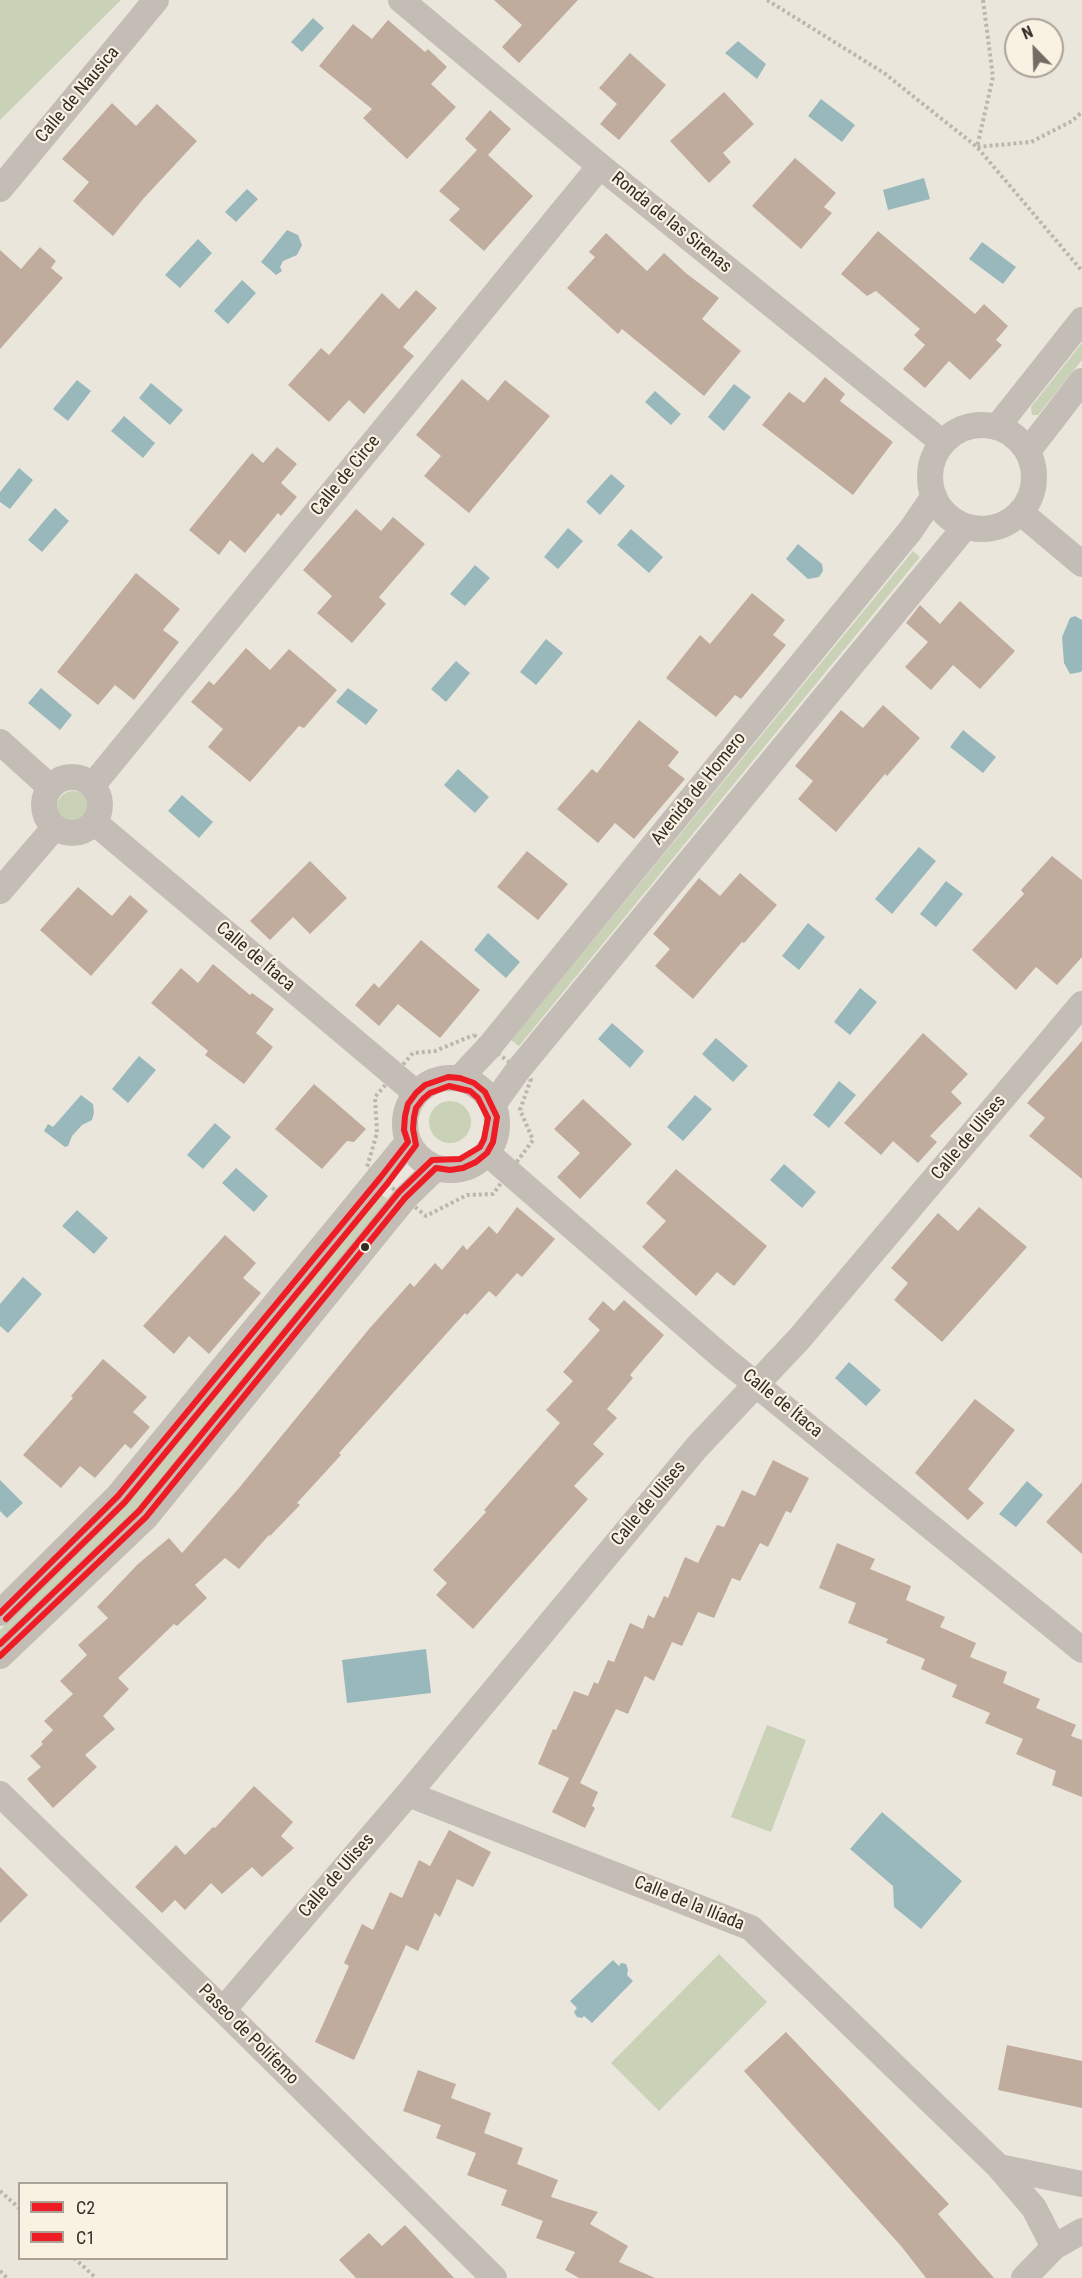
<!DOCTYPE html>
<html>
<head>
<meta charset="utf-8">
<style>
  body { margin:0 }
  #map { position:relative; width:1082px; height:2278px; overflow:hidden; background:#ebe6dc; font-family:"Roboto Condensed",sans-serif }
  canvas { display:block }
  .legend { position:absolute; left:18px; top:2182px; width:210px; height:78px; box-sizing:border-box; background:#f9f1e2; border:2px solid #aaa296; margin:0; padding:8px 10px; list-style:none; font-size:18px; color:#332b24 }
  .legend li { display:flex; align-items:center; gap:12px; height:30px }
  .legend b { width:30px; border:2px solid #aaa296 }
  .north { position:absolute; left:1004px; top:18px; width:60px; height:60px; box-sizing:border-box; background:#f9f1e2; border:2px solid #aaa296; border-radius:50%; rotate:337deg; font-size:16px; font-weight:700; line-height:24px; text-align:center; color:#332b24 }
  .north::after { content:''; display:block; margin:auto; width:21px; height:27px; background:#736c64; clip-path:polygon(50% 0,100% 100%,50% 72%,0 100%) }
</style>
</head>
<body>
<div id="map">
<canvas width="1082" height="2278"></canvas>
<ul class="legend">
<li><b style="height:8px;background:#ee1c25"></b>C2</li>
<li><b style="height:8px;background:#ee1c25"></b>C1</li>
</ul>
<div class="north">N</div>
</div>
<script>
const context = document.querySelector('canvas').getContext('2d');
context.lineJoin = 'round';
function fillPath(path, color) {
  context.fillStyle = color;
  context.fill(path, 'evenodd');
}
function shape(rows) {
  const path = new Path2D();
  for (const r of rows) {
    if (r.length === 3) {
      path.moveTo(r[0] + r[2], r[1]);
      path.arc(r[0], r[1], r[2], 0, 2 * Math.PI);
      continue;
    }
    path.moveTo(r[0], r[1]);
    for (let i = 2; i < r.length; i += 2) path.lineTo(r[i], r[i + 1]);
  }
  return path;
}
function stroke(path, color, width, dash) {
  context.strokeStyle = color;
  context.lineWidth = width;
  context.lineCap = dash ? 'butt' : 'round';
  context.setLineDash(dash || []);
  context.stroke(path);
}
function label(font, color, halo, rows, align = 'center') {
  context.font = font + ' "Roboto Condensed",sans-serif';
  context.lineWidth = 4.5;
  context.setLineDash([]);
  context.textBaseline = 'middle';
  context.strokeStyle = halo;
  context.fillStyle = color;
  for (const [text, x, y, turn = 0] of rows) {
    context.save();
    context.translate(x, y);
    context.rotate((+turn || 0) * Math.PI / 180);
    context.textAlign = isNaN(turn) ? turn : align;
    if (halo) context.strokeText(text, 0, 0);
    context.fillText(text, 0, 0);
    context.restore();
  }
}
const green = shape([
  [0,0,121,0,0,120],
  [1082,343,1082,360,1038,415,1032,415,1031,407],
  [913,551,920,557,519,1046,511,1040],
  [73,807,16],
  [450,1122,21],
  [378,1192,390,1201,143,1510,0,1644,0,1630,129,1501],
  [767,1725,806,1740,771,1832,731,1817],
  [719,1954,767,2002,659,2111,611,2063]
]);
const water = shape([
  [313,18,324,28,302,52,291,42],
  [738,41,766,64,757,79,725,53],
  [821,99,855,125,842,142,808,116],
  [924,178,930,199,888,210,883,190],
  [247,189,258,199,236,222,225,212],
  [287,230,298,235,302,245,297,255,283,261,280,267,282,271,276,275,261,262],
  [198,239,212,253,180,288,165,275],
  [982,242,1016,267,1003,284,969,259],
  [242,280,256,293,228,324,214,311],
  [77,380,91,391,68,421,53,409],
  [151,383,183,410,170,425,139,398],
  [734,384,751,397,724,431,708,417],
  [655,391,681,414,671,425,645,402],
  [124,416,155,443,143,458,111,431],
  [19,468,33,480,10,509,0,502,0,492],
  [611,474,625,486,600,515,586,502],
  [55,508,69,521,42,552,28,540],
  [568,528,583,541,558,569,544,557],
  [631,529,663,557,649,573,617,545],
  [798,544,822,564,823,571,819,577,808,579,786,559],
  [475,565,490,578,465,606,450,594],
  [1075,616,1082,620,1082,670,1081,672,1070,674,1064,663,1062,637,1070,618],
  [546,639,563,653,536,685,520,672],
  [456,661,470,673,446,702,431,689],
  [41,688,72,715,60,730,28,703],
  [348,688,378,710,366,725,336,702],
  [963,730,996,757,983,773,950,747],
  [458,769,489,797,475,813,444,785],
  [182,795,213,822,199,838,168,811],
  [919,847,936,861,892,914,875,899],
  [946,881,963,894,936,927,920,914],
  [808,923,825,937,799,970,782,956],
  [488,933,520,962,506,978,474,950],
  [860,988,877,1002,850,1035,834,1022],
  [612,1023,644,1051,630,1068,598,1039],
  [716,1038,748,1066,733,1082,702,1054],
  [139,1056,156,1070,128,1103,112,1089],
  [839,1081,856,1095,829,1128,813,1115],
  [81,1095,93,1104,94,1113,92,1120,82,1125,72,1136,68,1146,65,1147,44,1131,48,1124,53,1127],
  [695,1095,712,1109,683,1141,667,1127],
  [215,1123,231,1137,203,1169,187,1155],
  [784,1164,816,1192,802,1208,770,1180],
  [236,1168,268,1196,254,1212,222,1183],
  [77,1210,108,1238,94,1254,62,1226],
  [23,1277,42,1294,8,1333,0,1326,0,1304],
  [849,1362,881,1390,866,1406,835,1378],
  [0,1480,23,1503,7,1518,0,1511],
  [1027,1481,1043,1495,1016,1527,999,1514],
  [426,1649,431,1693,347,1703,342,1660],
  [882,1812,962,1881,921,1929,894,1907,893,1886,850,1849],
  [613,1960,619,1966,621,1963,626,1964,628,1970,627,1975,633,1981,592,2023,584,2016,582,2018,577,2017,574,2012,577,2008,570,2001]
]);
const building = shape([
  [494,0,578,0,519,63,502,47,522,25],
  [388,20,425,52,428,49,447,67,431,84,456,107,407,159,363,118,372,109,319,66,353,24,372,39],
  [630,53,666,85,619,140,600,124,617,104,599,88],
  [724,92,754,124,723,153,731,162,709,183,670,141],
  [112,103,136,126,157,104,197,141,144,198,113,236,73,201,89,182,62,159],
  [490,110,511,129,488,155,533,196,484,251,449,220,460,209,439,191,477,150,465,139],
  [795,158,836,193,824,207,832,213,801,249,752,206],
  [878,231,975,314,984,304,1008,326,996,340,1002,345,970,380,949,361,925,388,903,369,925,345,914,335,920,329,876,291,867,296,841,274],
  [606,233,647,271,664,253,687,274,719,298,702,319,741,351,704,396,622,329,618,334,567,288,595,257,589,252],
  [40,247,56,261,51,268,63,278,0,349,0,250,21,269],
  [416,290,437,308,403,347,414,356,364,414,349,400,329,422,288,385,321,348,329,355,382,293,399,309],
  [825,377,845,394,840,401,893,442,853,495,762,425,789,392,804,403],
  [462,379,488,401,505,380,550,416,469,513,424,476,441,456,416,435],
  [277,447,297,464,281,483,297,497,281,516,278,513,245,553,230,540,219,555,189,530,252,453,263,463],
  [356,509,381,531,393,517,425,544,379,597,386,604,352,643,317,613,332,596,303,570],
  [136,573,180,609,163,630,179,642,134,700,115,685,98,705,57,672],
  [752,593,785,620,773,635,786,645,741,699,735,695,716,717,666,678,700,635,710,644],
  [960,601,1015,651,980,689,953,665,931,690,905,667,928,642,906,623,920,605,940,624],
  [246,648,270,670,289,649,337,690,304,728,299,726,250,782,208,747,223,729,191,702,209,681,214,685],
  [883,705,920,738,887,776,885,774,836,832,798,799,813,781,795,766,841,710,863,728],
  [639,720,679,752,668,766,685,779,634,839,615,823,598,843,557,809,592,769,597,773],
  [527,851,568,884,538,920,497,887],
  [1052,856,1082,880,1082,957,1057,985,1036,967,1016,990,972,950,1024,894,1021,890],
  [310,861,347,898,310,934,293,917,270,940,250,921],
  [740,873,777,905,744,943,742,942,693,999,655,966,670,949,653,934,699,878,720,896],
  [78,887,112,916,130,895,148,911,91,976,40,930],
  [421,940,480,990,440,1038,398,1004,379,1026,355,1005,374,983,379,988],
  [213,964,250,995,252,993,274,1009,256,1033,273,1047,244,1084,205,1055,208,1051,151,1003,181,968,198,983],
  [923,1033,968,1074,951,1092,962,1103,930,1136,937,1142,918,1163,893,1141,881,1155,844,1123],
  [1082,1041,1082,1179,1029,1136,1045,1118,1027,1103],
  [314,1084,366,1129,354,1142,347,1141,322,1169,275,1129],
  [583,1099,632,1144,580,1199,557,1177,580,1153,554,1129],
  [676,1169,767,1246,734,1286,717,1272,696,1296,642,1247,666,1221,646,1203],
  [517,1207,555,1239,522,1277,517,1273,496,1297,489,1291,467,1315,465,1313,339,1453,341,1455,297,1503,300,1505,270,1536,269,1535,239,1569,225,1558,195,1585,207,1598,177,1626,174,1624,118,1678,129,1689,103,1716,115,1729,85,1755,97,1767,53,1808,27,1779,41,1767,30,1756,43,1744,41,1742,53,1730,44,1721,73,1694,60,1681,87,1655,78,1645,108,1618,97,1607,138,1564,169,1538,182,1553,239,1488,369,1329,410,1283,414,1287,435,1263,442,1270,463,1245,467,1250,489,1226,497,1234],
  [979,1207,1027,1247,942,1342,894,1300,908,1283,891,1268,938,1213,958,1231],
  [225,1235,256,1263,243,1278,261,1293,209,1354,189,1336,174,1354,143,1326],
  [624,1300,664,1335,630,1375,633,1378,607,1409,617,1418,593,1444,604,1454,574,1486,588,1499,473,1629,436,1595,447,1583,433,1570,486,1512,484,1510,560,1423,546,1410,573,1381,563,1372,600,1330,588,1319,603,1301,614,1311],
  [103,1359,147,1397,133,1412,150,1427,131,1449,125,1444,95,1478,80,1466,61,1488,23,1455,73,1398,71,1396],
  [975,1399,1015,1430,968,1489,984,1503,968,1520,915,1473],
  [773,1460,809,1478,791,1513,786,1511,768,1547,760,1543,740,1581,732,1578,714,1618,698,1612,682,1646,672,1642,654,1681,645,1676,628,1714,616,1709,580,1783,598,1792,592,1806,595,1808,585,1828,552,1812,569,1778,538,1764,553,1729,556,1730,574,1691,588,1696,594,1682,598,1684,608,1660,614,1662,630,1623,643,1629,648,1615,654,1618,664,1596,668,1598,685,1557,698,1563,717,1525,724,1527,742,1490,755,1496],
  [1082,1482,1082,1554,1046,1522],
  [837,1543,875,1559,870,1569,911,1586,906,1600,945,1617,940,1627,976,1643,970,1657,1007,1672,1003,1683,1040,1699,1036,1708,1076,1725,1071,1736,1082,1740,1082,1797,1052,1785,1056,1771,1016,1754,1023,1739,985,1723,990,1713,952,1697,957,1685,921,1669,925,1659,886,1643,888,1639,848,1623,856,1603,819,1588],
  [254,1786,293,1822,281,1836,294,1848,262,1877,252,1867,222,1894,211,1883,185,1910,175,1900,162,1913,135,1887,176,1845,185,1855,213,1827,215,1828],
  [449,1830,491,1852,473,1887,457,1879,440,1917,435,1913,418,1951,406,1945,354,2060,315,2042,349,1966,344,1963,362,1924,373,1930,390,1892,402,1898,419,1860,430,1866],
  [0,1867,28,1895,0,1923],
  [786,2032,949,2204,938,2214,994,2278,926,2278,901,2246,744,2071],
  [1007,2045,1082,2061,1082,2108,998,2090],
  [418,2070,456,2084,451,2098,491,2113,484,2133,523,2148,517,2164,558,2180,551,2197,598,2212,590,2224,628,2246,619,2262,655,2278,579,2278,565,2270,575,2252,536,2238,543,2221,501,2205,507,2190,467,2175,476,2153,436,2138,441,2125,403,2111],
  [405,2225,454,2278,356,2278,339,2260,369,2233,382,2246]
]);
const path = shape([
  [767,0,884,73,977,147,1082,271],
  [983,0,993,77,977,147,1031,142,1072,121,1082,112],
  [474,1035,531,1079,520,1110,533,1140,493,1194,467,1195,426,1216,367,1167,377,1133,375,1097,413,1053,435,1051,474,1035],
  [0,2191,20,2209],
  [74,2258,96,2278],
  [0,2271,7,2278]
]);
const street = shape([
  [401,0,600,166,943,443],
  [0,189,156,0],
  [982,477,52],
  [997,427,1082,320],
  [1028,451,1082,381],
  [1020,512,1082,564],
  [0,742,50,787],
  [72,805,28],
  [92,786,600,166],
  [94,822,416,1093],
  [0,891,55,827],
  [451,1124,46],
  [460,1078,489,1047,910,531,934,496],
  [493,1105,518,1070,965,527],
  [487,1153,721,1356,1082,1650],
  [0,1613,118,1496,408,1142],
  [0,1656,146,1517,405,1198,436,1168],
  [0,1794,223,2010,494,2278],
  [408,1794,751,1928,999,2167,1034,2208,1054,2247],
  [223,2010,408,1794,697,1447,799,1339,1082,1004],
  [999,2167,1082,2184],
  [1024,2278,1054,2247,1082,2231]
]);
const bus1 = shape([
  [0,1613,118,1496,380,1178,408,1142,404,1130,405,1116,408,1104,416,1093,425,1085,448,1077,460,1078,474,1083,485,1092,497,1117,493,1142,487,1153,476,1162,463,1168,450,1170,436,1168,405,1198,146,1517,0,1656]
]);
const bus2 = shape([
  [0,1644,139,1511,399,1192,432,1160,460,1159,480,1147,484,1139,488,1118,478,1098,470,1091,449,1086,430,1093,423,1099,416,1108,414,1117,413,1129,416,1145,387,1184,125,1502,6,1619]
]);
const markers = [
  [365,1247,5,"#332b24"]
];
const streetNames = [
  ["Calle de Nausica",78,95,-50],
  ["Ronda de las Sirenas",671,223,39],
  ["Calle de Circe",346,476,-51],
  ["Avenida de Homero",699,789,-51],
  ["Calle de Ítaca",255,957,40],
  ["Calle de Ulises",969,1138,-50],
  ["Calle de Ítaca",782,1404,39],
  ["Calle de Ulises",649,1504,-50],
  ["Calle de Ulises",337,1876,-49],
  ["Calle de la Ilíada",689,1904,22],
  ["Paseo de Polifemo",248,2035,45]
];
fillPath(green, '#c9d1b6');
fillPath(water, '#98b8bc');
fillPath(building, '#c0ac9d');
stroke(path, '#bcb6ae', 4, [3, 3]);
stroke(street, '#c3bdb6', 26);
stroke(bus1, '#ee1c25', 6);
stroke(bus2, '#ee1c25', 6);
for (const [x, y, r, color] of markers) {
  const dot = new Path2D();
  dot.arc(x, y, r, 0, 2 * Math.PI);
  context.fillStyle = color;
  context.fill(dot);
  stroke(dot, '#f9f1e2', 2);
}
label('18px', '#332b24', '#f9f1e2', streetNames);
</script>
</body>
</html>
